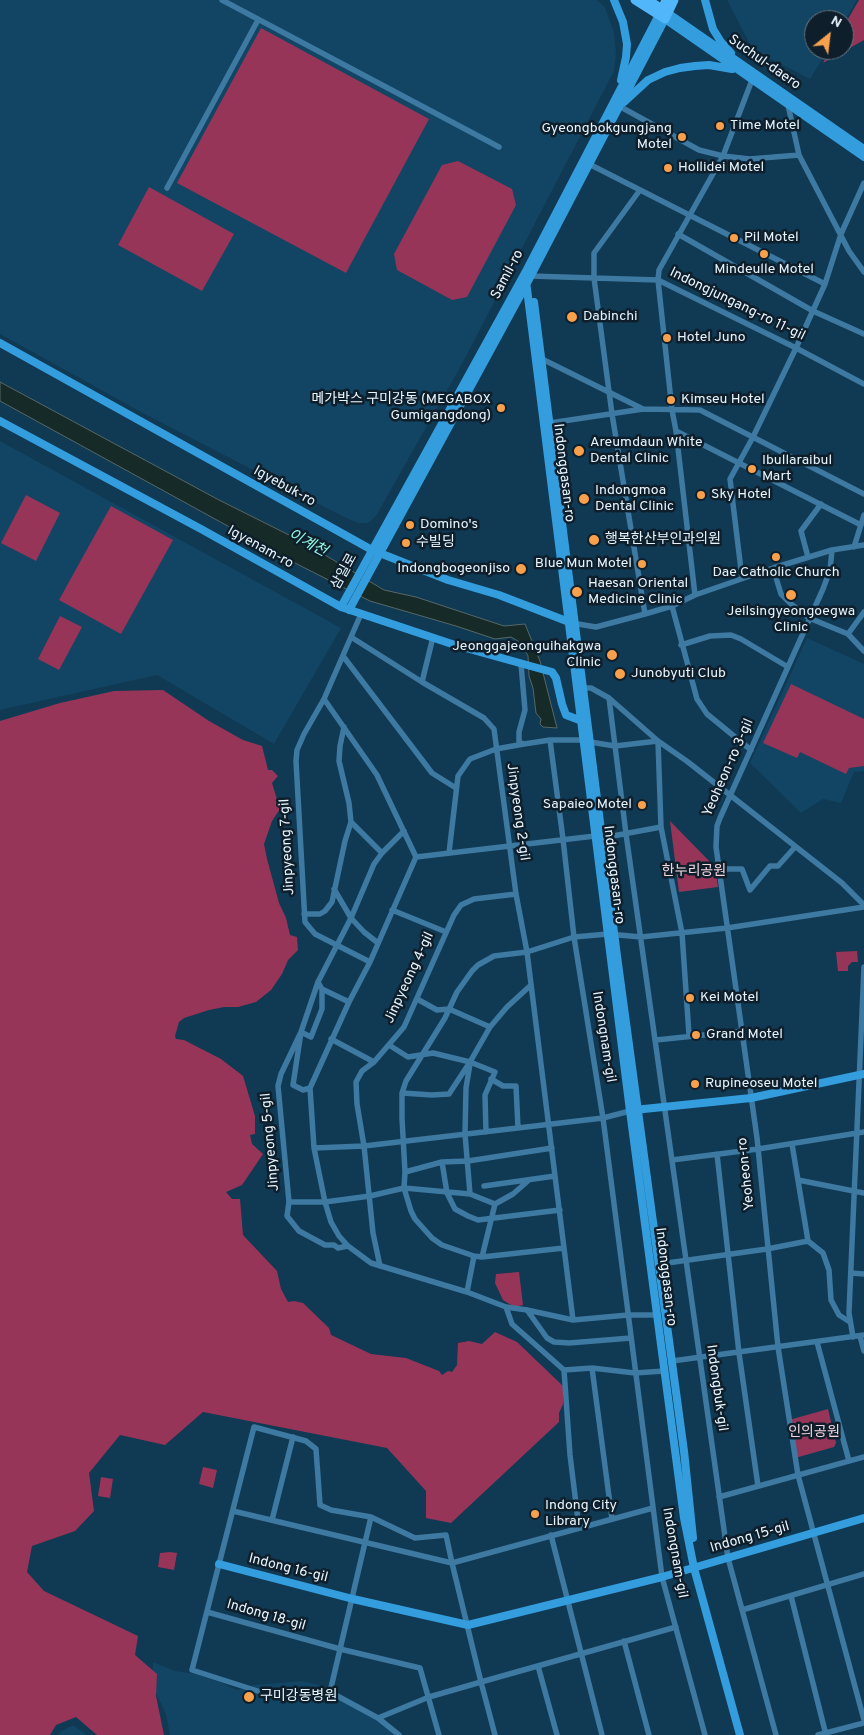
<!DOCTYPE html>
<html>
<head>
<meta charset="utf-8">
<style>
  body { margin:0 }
  #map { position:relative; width:864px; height:1735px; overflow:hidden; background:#103953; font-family:Overpass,sans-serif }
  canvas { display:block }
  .north { position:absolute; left:804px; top:10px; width:50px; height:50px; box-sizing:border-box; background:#0e1f2b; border:1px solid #657580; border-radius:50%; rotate:29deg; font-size:14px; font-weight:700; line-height:20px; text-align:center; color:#e8f5ff }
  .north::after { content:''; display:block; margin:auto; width:18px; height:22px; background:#f9a04d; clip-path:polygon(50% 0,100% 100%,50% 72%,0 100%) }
</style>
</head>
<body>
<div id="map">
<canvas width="864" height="1735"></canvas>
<div class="north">N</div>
</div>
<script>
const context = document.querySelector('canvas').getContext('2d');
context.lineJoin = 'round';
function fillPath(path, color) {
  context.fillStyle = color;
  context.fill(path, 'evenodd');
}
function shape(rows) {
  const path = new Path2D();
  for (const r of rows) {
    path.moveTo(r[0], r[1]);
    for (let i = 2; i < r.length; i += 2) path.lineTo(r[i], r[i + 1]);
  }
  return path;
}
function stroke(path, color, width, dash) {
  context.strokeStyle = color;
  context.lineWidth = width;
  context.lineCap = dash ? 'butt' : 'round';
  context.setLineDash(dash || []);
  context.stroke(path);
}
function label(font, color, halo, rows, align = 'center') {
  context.font = font + ' Overpass,"Noto Sans KR",sans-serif';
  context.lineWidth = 5;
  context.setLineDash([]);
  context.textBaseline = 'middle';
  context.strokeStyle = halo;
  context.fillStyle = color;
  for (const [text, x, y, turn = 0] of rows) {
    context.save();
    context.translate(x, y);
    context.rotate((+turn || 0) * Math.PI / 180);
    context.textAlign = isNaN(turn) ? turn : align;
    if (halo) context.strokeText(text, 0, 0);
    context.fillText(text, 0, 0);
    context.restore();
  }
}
const built = shape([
  [0,0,597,0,605,8,614,32,616,54,614,71,462,364,376,516,368,523,358,523,342,516,141,412,0,334],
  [727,0,857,0,844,22,844,20,814,20,814,50,828,50,810,79,753,50],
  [0,441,341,628,274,744,157,675,0,710],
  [807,638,864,664,864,771,854,772,841,803,823,799,801,813,750,763],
  [153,1662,175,1671,196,1674,220,1682,237,1690,254,1685,302,1681,324,1686,388,1727,394,1735,170,1735,166,1714,152,1685],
  [73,1725,87,1735,58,1735,60,1732]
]);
const green = shape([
  [859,0,864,0,864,40,823,63,830,50,844,50,844,26],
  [261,28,429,119,346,273,177,183],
  [458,161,512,189,516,205,467,297,452,300,397,270,394,254,442,165],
  [149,187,234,234,202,291,118,245],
  [26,495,60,513,36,561,1,543],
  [111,506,173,540,121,634,59,600],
  [60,616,82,627,59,670,38,659],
  [791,684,864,719,864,766,849,768,846,774,800,752,797,758,763,743],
  [163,690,209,721,243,740,262,746,268,770,272,770,278,776,272,783,280,809,272,821,264,844,267,859,279,903,286,918,290,935,297,937,298,950,288,960,282,974,271,990,256,1002,238,1007,224,1007,209,1010,184,1018,179,1022,175,1036,176,1039,184,1040,221,1059,243,1076,255,1116,255,1134,250,1135,252,1144,263,1154,242,1185,226,1192,232,1199,240,1199,243,1235,277,1271,281,1289,288,1302,294,1301,303,1303,329,1328,331,1335,371,1354,406,1358,439,1371,442,1375,448,1371,452,1372,457,1365,458,1343,469,1341,482,1344,495,1332,517,1342,563,1386,563,1404,559,1413,559,1422,451,1523,426,1518,426,1491,387,1448,203,1412,165,1445,120,1435,89,1473,94,1511,75,1531,32,1546,27,1572,44,1591,138,1636,135,1655,157,1674,156,1696,164,1735,97,1735,76,1717,56,1725,50,1735,0,1735,0,721,60,703,114,691],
  [670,821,715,867,718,887,679,892],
  [857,951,858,962,852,962,848,966,848,971,838,971,836,952],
  [519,1272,523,1305,514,1307,503,1300,495,1283,496,1274],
  [828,1409,836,1443,834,1447,795,1458,789,1420],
  [203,1467,217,1470,213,1488,199,1484],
  [101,1477,113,1479,110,1498,98,1496],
  [170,1552,177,1553,174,1570,158,1567,160,1553]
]);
const water = shape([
  [0,382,219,500,303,542,384,590,416,597,504,626,525,624,540,661,557,728,543,727,540,724,541,719,536,713,533,688,529,676,528,656,521,643,511,637,495,639,456,626,370,601,297,564,0,401,0,382]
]);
const street = shape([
  [222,0,499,147],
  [788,105,799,155,849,251,864,272],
  [619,106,699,150,723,156,750,159,799,155],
  [589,164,825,284],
  [167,188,258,20],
  [640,190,594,253,594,278,612,414,645,614],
  [678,234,813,311,864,334],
  [530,276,658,280,796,348,864,384],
  [542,359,643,409],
  [550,423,643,409,700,410,864,494],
  [676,431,861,525],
  [854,547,864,515],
  [832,550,830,570,823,589,720,818,717,826,716,847,757,1138,778,1347,798,1475,864,1720],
  [808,557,801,531,821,504],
  [773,568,781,594,791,604,809,618,848,634,864,651],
  [742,578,730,479,753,437,796,348,825,284,841,234,864,183],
  [695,595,676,431,672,410,658,280,659,270,723,156,752,80],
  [672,606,697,699,707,714,751,750],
  [361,614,324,699,377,775,416,857,370,962,349,1002,310,1088,314,1148,325,1202,331,1222,339,1236,348,1246,371,1263,467,1292,506,1307,527,1310,573,1320,628,1315,657,1315],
  [572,623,596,627,645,614,672,606,695,595,773,568,832,550,864,545],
  [848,634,864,612],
  [351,637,422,682,484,718,494,729,516,894,527,952,573,1320],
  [681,645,710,636,731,635,741,639,788,667],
  [343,656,432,773,456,788],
  [521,664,525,710,519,732,519,742,524,744],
  [422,682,433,637],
  [583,688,591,688,609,698,658,741,688,762,842,883,864,905],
  [609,698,626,834,728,1558,776,1735],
  [324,699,304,734,297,750,296,761,305,922,315,934,370,962],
  [550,740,563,839,574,937,603,1118,662,1577,705,1735],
  [590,742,615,746,658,741,661,827,682,933,689,1035],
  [351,822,382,853],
  [602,838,661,827],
  [449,853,458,776,470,759,496,749,524,744,550,740,585,740],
  [416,857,595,836],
  [720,869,742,869,750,890,770,866,778,866,795,847],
  [334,889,351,918,364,932,378,943],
  [392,910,446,932],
  [304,914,320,914,325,911,332,902,345,841,351,822,349,803,339,761,340,746,344,727],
  [322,989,349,1002],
  [417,999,437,1010,449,1009,490,1027],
  [331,1039,374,1062],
  [656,1040,742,1031],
  [389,1045,408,1057,433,1053,470,1062,495,1072,485,1095,486,1132],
  [470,1064,466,1088,465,1134,470,1194],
  [491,1079,503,1086,516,1086,518,1128],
  [310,1088,303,1090,293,1085,301,1032,311,1037,322,1009,322,989,318,982],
  [402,1093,432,1095,449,1094,470,1062,490,1027,507,1007,531,985],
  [792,1144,808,1241],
  [314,1148,364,1146,603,1118,630,1111],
  [717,1154,739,1353,758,1486],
  [672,1160,758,1149,864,1132],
  [442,1162,447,1193,455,1209,468,1216,478,1220,560,1210],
  [405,1172,442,1162,468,1161,552,1148],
  [798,1180,864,1193],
  [484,1186,555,1176],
  [289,1202,325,1202,370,1196,404,1188,470,1194,495,1204,513,1194,529,1180],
  [348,1246,338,1248,334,1245,325,1245,299,1231,287,1216,289,1202,278,1086,281,1074,301,1032,318,982,351,918,374,864,382,853,404,831],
  [564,1248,482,1257,474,1256,442,1245,432,1238,415,1219,411,1211,404,1188,405,1172,402,1118,402,1093,406,1081,445,1018,457,992,472,971,478,965,494,956,527,952,574,937,608,934,641,937,727,928,864,907],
  [482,1257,495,1204],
  [660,1264,767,1249,808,1241,823,1253,829,1270,831,1300,839,1315,850,1322],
  [380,1266,373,1233,364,1146,357,1104,356,1082,362,1071,374,1062,404,1027,454,915,461,905,474,899,516,894],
  [851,1273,864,1274],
  [467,1292,474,1256],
  [506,1307,512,1324,564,1370,592,1368,635,1373,664,1371],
  [527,1310,547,1338,554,1342,569,1343,631,1338],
  [860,1336,864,1351],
  [853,1337,849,1313,864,967],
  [817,1342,849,1461],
  [672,1361,864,1335],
  [592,1368,612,1519],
  [564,1370,570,1455,579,1528],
  [719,1497,864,1457],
  [233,1511,452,1563,653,1508],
  [272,1520,293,1437],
  [551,1535,602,1735],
  [791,1596,826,1735],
  [742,1610,864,1574],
  [207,1612,340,1649,420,1668,439,1735],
  [624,1641,649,1735],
  [538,1666,557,1735],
  [330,1692,371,1517],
  [378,1718,399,1735],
  [495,1735,481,1682,452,1563,446,1535,415,1538,371,1517,331,1510,320,1505,316,1449,306,1441,254,1427,192,1670,267,1694,280,1695,330,1692,378,1718,429,1697,481,1682,676,1627],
  [818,1735,864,1723]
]);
const secondary = shape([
  [614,0,623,22,627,44,626,57,621,80],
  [705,0,713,29,721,42,731,53],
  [624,102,648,80,665,72,680,68,695,66,709,65,732,69],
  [525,273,630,1111,684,1518,694,1568,740,1735],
  [534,302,617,956,684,1451,693,1538],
  [0,343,372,550,448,580,499,595,569,622],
  [0,421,201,529,341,607,455,645,552,672,556,678,562,704,566,715,582,721],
  [341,607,525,273,662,9,864,149],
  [349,610,527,283,665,19,864,157],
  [634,1110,751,1098,864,1074],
  [219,1564,353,1599,468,1625,662,1577,864,1518]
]);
const primary = shape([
  [635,0,665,19,674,0],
  [648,0,662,9,666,0]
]);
const markers = [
  [720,126,5,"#f9a04d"],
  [682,137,5,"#f9a04d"],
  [668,168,5,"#f9a04d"],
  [734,238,5,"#f9a04d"],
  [764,254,5,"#f9a04d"],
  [572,317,6,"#f9a04d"],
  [667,338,5,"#f9a04d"],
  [671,400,5,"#f9a04d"],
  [501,408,5,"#f9a04d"],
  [579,451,6,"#f9a04d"],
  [752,469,5,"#f9a04d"],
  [701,495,5,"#f9a04d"],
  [584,499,6,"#f9a04d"],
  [410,525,5,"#f9a04d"],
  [594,540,6,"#f9a04d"],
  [406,543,5,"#f9a04d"],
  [776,557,5,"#f9a04d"],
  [642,564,5,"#f9a04d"],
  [521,569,6,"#f9a04d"],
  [577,592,6,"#f9a04d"],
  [791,595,6,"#f9a04d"],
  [612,655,6,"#f9a04d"],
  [620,674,6,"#f9a04d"],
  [642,805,5,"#f9a04d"],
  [690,998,5,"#f9a04d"],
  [696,1035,5,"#f9a04d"],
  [695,1084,5,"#f9a04d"],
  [535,1514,5,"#f9a04d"],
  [249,1697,6,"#f9a04d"]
];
const streetNames = [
  ["Suchul-daero",764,63,35],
  ["Samil-ro",508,275,-62],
  ["Indongjungang-ro 11-gil",737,305,26],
  ["Indonggasan-ro",563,473,83],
  ["Igyebuk-ro",284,487,29],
  ["Igyenam-ro",260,548,29],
  ["삼일로",345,572,-61],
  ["Yeoheon-ro 3-gil",729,768,-66],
  ["Jinpyeong 2-gil",517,812,82],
  ["Jinpyeong 7-gil",288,847,-93],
  ["Indonggasan-ro",613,875,83],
  ["Jinpyeong 4-gil",410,978,-65],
  ["Indongnam-gil",603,1037,81],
  ["Jinpyeong 5-gil",271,1142,-95],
  ["Yeoheon-ro",747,1174,-96],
  ["Indonggasan-ro",665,1277,83],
  ["Indongbuk-gil",716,1388,82],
  ["Indong 15-gil",750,1538,-16],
  ["Indongnam-gil",674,1553,80],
  ["Indong 16-gil",288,1569,14],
  ["Indong 18-gil",266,1616,16]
];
const poiNames = [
  ["Time Motel",730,126],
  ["Gyeongbokgungjang",672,129,"right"],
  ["Motel",672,145,"right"],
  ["Hollidei Motel",678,168],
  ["Pil Motel",744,238],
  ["Mindeulle Motel",764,270,"center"],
  ["Dabinchi",583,317],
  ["Hotel Juno",677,338],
  ["메가박스 구미강동 (MEGABOX",491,400,"right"],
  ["Gumigangdong)",491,416,"right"],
  ["Kimseu Hotel",681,400],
  ["Areumdaun White",590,443],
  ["Dental Clinic",590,459],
  ["Ibullaraibul",762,461],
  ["Mart",762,477],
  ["Indongmoa",595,491],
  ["Dental Clinic",595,507],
  ["Sky Hotel",711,495],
  ["Domino's",420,525],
  ["행복한산부인과의원",605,540],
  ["수빌딩",416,543],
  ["Blue Mun Motel",632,564,"right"],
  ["Indongbogeonjiso",510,569,"right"],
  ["Dae Catholic Church",776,573,"center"],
  ["Haesan Oriental",588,584],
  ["Medicine Clinic",588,600],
  ["Jeilsingyeongoegwa",791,612,"center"],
  ["Clinic",791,628,"center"],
  ["Jeonggajeonguihakgwa",601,647,"right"],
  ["Clinic",601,663,"right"],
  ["Junobyuti Club",631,674],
  ["Sapaieo Motel",632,805,"right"],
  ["Kei Motel",700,998],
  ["Grand Motel",706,1035],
  ["Rupineoseu Motel",705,1084],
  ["Indong City",545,1506],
  ["Library",545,1522],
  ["구미강동병원",260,1697]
];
const parkNames = [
  ["한누리공원",694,872],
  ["인의공원",814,1433]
];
const waterNames = [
  ["이계천",307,544,28]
];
fillPath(built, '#124463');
fillPath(green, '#973559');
fillPath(water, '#162b27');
stroke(water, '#556868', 1);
stroke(street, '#3d79a1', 5.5);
stroke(secondary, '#339ddd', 8);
stroke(primary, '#52b7fa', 9);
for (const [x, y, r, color] of markers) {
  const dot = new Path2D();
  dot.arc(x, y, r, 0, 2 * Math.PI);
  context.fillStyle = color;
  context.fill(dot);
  stroke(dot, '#0e1f2b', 2);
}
label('14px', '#e8f5ff', '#0e1f2b', streetNames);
label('14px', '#e8f5ff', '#0e1f2b', poiNames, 'left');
label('14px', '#f3d6de', '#0e1f2b', parkNames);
label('italic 15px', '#92f8e5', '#0e1f2b', waterNames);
</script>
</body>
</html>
